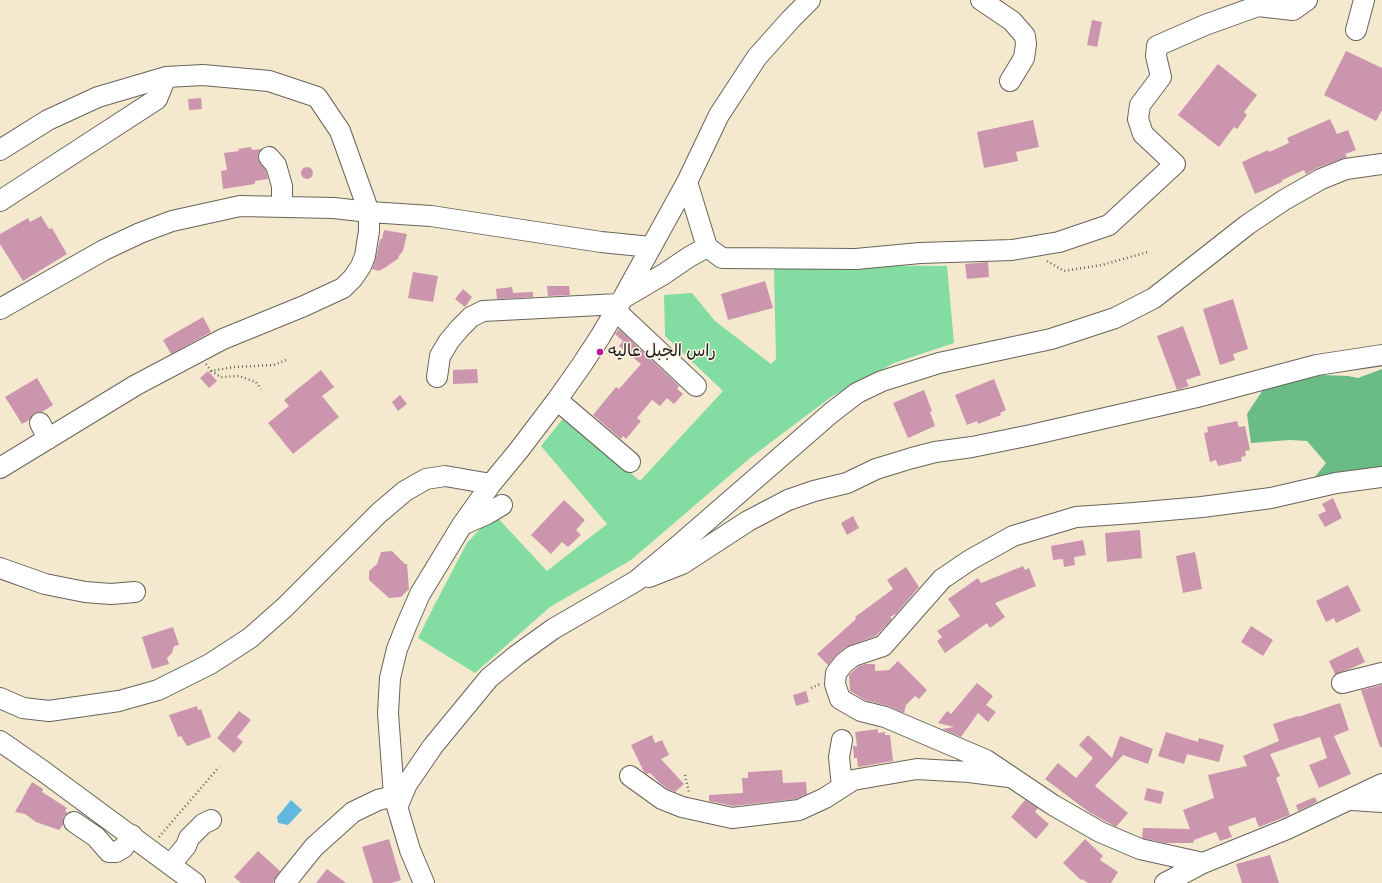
<!DOCTYPE html>
<html>
<head>
<meta charset="utf-8">
<style>
  body { margin:0 }
  canvas { display:block; background:#f4e9ce }
</style>
</head>
<body>
<canvas width="1382" height="883"></canvas>
<script>
const context = document.querySelector('canvas').getContext('2d');
context.lineJoin = 'round';
function fillPath(path, color) {
  context.fillStyle = color;
  context.fill(path, 'evenodd');
}
function shape(rows) {
  const path = new Path2D();
  for (const r of rows) {
    if (r.length === 3) {
      path.moveTo(r[0] + r[2], r[1]);
      path.arc(r[0], r[1], r[2], 0, 2 * Math.PI);
      continue;
    }
    path.moveTo(r[0], r[1]);
    for (let i = 2; i < r.length; i += 2) path.lineTo(r[i], r[i + 1]);
  }
  return path;
}
function stroke(path, color, width, dash) {
  context.strokeStyle = color;
  context.lineWidth = width;
  context.lineCap = dash ? 'butt' : 'round';
  context.setLineDash(dash || []);
  context.stroke(path);
}
function label(font, color, halo, rows, align = 'center') {
  context.font = font + ' Caveat,"Playpen Sans Arabic",sans-serif';
  context.lineWidth = 3;
  context.setLineDash([]);
  context.textBaseline = 'middle';
  context.strokeStyle = halo;
  context.fillStyle = color;
  for (const [text, x, y, turn = 0] of rows) {
    context.save();
    context.translate(x, y);
    context.rotate((+turn || 0) * Math.PI / 180);
    context.textAlign = isNaN(turn) ? turn : align;
    if (halo) context.strokeText(text, 0, 0);
    context.fillText(text, 0, 0);
    context.restore();
  }
}
const green = shape([
  [836,265,947,266,954,343,894,363,831,397,750,458,631,560,550,607,475,673,418,638,434,606,467,543,494,514,547,571,607,524,541,446,565,416,640,481,723,391,665,336,664,295,692,293,715,321,771,364,776,359,774,269]
]);
const forest = shape([
  [1382,369,1382,471,1314,478,1326,463,1307,441,1290,440,1251,443,1247,414,1266,385,1321,375,1348,376,1358,378]
]);
const water = shape([
  [291,800,302,810,288,825,278,823,277,817]
]);
const building = shape([
  [1092,20,1102,22,1097,47,1087,45],
  [1346,51,1382,68,1382,110,1376,121,1324,95],
  [1218,64,1257,95,1244,112,1247,115,1237,129,1234,127,1219,147,1178,115],
  [201,98,202,109,189,110,188,99],
  [1330,119,1337,134,1348,130,1356,150,1345,154,1347,157,1317,168,1306,174,1304,170,1282,180,1282,182,1255,194,1242,162,1268,150,1269,152,1289,143,1287,138],
  [1033,120,1039,147,1016,152,1018,161,984,168,977,132],
  [251,147,252,150,261,149,258,154,258,160,266,171,268,179,255,181,255,184,223,189,221,171,227,170,224,153,239,151,238,149],
  [307,173,6],
  [41,216,49,229,52,228,67,254,23,281,0,244,0,234,28,218,30,222],
  [384,230,407,234,403,251,398,257,399,258,386,267,379,271,372,269,376,258,380,239,382,239],
  [988,262,989,277,967,279,965,264],
  [413,272,438,276,433,302,408,298],
  [765,281,773,308,728,320,721,294],
  [547,286,569,286,570,295,548,296],
  [512,287,513,293,533,292,533,297,497,299,496,289],
  [463,289,472,297,465,307,455,299],
  [1233,299,1248,349,1233,354,1235,360,1220,365,1203,309],
  [203,317,211,332,171,354,163,340],
  [1183,326,1201,375,1186,380,1189,386,1177,390,1157,336],
  [619,329,679,386,677,389,683,394,674,404,667,398,660,406,652,400,637,418,641,421,626,439,623,436,621,439,593,415,616,387,619,389,641,364,619,346,623,341,615,334],
  [477,369,478,383,453,384,453,370],
  [321,370,334,387,322,396,339,417,293,454,268,423,289,406,284,400],
  [208,371,217,381,209,388,200,378],
  [37,378,53,405,42,412,35,413,29,420,22,424,5,397],
  [994,379,1006,410,1000,413,1001,415,978,424,977,421,967,425,955,395],
  [924,390,932,411,930,412,935,426,908,438,893,403],
  [400,395,407,404,398,411,392,402],
  [1237,421,1239,427,1245,426,1250,450,1245,451,1246,456,1241,457,1242,461,1218,466,1216,460,1210,462,1204,433,1208,432,1207,427],
  [1333,498,1342,518,1325,527,1318,515,1326,511,1322,504],
  [564,500,585,520,576,530,581,535,568,547,562,542,551,554,531,535],
  [853,516,859,528,847,535,841,523],
  [1140,530,1142,558,1107,562,1105,533],
  [1083,540,1086,555,1074,557,1075,565,1064,567,1063,559,1053,560,1051,546],
  [392,551,405,564,407,564,409,589,401,597,389,598,369,580,369,571,377,564,381,552],
  [1195,552,1202,589,1183,593,1176,556],
  [1023,566,1025,570,1029,568,1036,586,995,603,1005,617,990,628,987,623,945,653,937,641,942,637,937,631,960,616,948,599,978,578,981,583],
  [906,567,919,587,896,614,890,617,892,619,876,636,846,647,837,654,828,665,817,654,856,619,855,617,893,589,887,580],
  [1348,585,1361,611,1336,623,1334,618,1326,622,1316,601],
  [1251,626,1273,640,1263,656,1241,642],
  [173,627,179,645,174,646,172,653,167,658,169,664,152,669,142,637],
  [1358,647,1365,662,1350,669,1335,674,1329,661],
  [898,661,927,690,919,699,915,696,906,705,904,713,888,706,865,700,850,691,849,675,859,666,865,664,875,664,875,671,889,670],
  [977,683,993,696,986,705,996,712,988,722,978,713,961,737,942,729,954,727,938,723,947,711,951,714],
  [1382,685,1382,747,1380,747,1361,690],
  [806,691,809,702,796,706,793,695],
  [1340,703,1349,730,1334,736,1351,774,1319,788,1309,765,1327,758,1320,737,1270,754,1280,776,1276,778,1290,815,1259,827,1255,817,1228,827,1232,837,1220,841,1216,832,1194,840,1193,843,1165,843,1142,838,1143,828,1190,829,1183,810,1214,798,1208,775,1247,766,1243,756,1279,741,1273,724,1298,716,1298,717],
  [197,706,198,710,201,709,211,737,187,746,181,736,178,737,169,715],
  [239,711,251,720,237,737,243,742,234,753,217,738],
  [878,729,878,733,885,732,885,735,890,735,893,761,858,767,857,758,854,758,853,746,857,746,855,732],
  [1166,732,1198,742,1199,738,1224,745,1219,762,1187,754,1184,764,1158,756],
  [652,735,655,743,662,740,669,755,661,759,684,784,675,792,668,789,660,783,650,773,647,774,644,772,631,745],
  [1088,735,1112,758,1120,736,1153,749,1148,764,1123,755,1095,786,1128,813,1116,827,1089,812,1045,779,1058,763,1076,778,1093,758,1079,745],
  [782,770,783,783,806,782,807,794,796,799,733,806,709,801,709,795,743,793,742,778,748,778,748,772],
  [32,782,43,789,42,792,67,808,65,811,68,813,64,816,63,821,63,825,59,830,36,822,25,814,15,812],
  [1147,788,1164,792,1161,804,1144,800],
  [1315,797,1317,802,1298,811,1296,805],
  [1025,800,1038,808,1035,812,1049,824,1036,839,1011,817],
  [389,839,401,880,391,883,373,883,362,847],
  [1085,839,1103,856,1100,860,1118,872,1111,883,1088,883,1082,879,1081,880,1063,863],
  [258,851,280,871,273,883,241,883,234,877],
  [1270,855,1279,883,1242,883,1236,864],
  [327,869,346,883,316,883]
]);
const path = shape([
  [1047,261,1064,271,1102,265,1148,252],
  [206,364,211,371,234,367,274,365,286,360],
  [211,371,221,377,239,376,256,382,261,389],
  [811,688,820,684],
  [685,775,689,793],
  [159,837,219,767]
]);
const minor = shape([
  [981,0,1012,21,1025,36,1026,44,1024,58,1010,81],
  [1356,30,1364,0],
  [0,150,48,120,98,97,166,77],
  [269,157,276,165,282,186,282,207],
  [687,182,707,247,722,258,856,259,920,253,1012,250,1059,242,1109,225,1175,164,1143,134,1138,119,1140,105,1161,77,1156,56,1157,46,1205,25,1258,6,1293,10,1307,0],
  [0,201,157,99,166,77,203,75,269,81,317,97,340,131,369,212,369,231,365,256,361,266,353,278,343,288,304,306,223,339,136,385,0,468],
  [623,298,664,274,689,257,707,247],
  [0,309,104,250,140,233,172,221,240,206,334,208,369,212,431,216,601,242,651,247],
  [615,310,696,386],
  [437,377,440,356,449,341,460,328,471,317,483,311,619,304],
  [557,400,630,462],
  [40,423,48,439],
  [462,525,487,514,502,505],
  [0,568,45,584,85,592,111,594,135,592],
  [649,577,682,564,748,521,788,500,814,491,847,483,876,469,912,458,935,452,972,447,1031,435,1197,397,1317,365,1382,355],
  [1342,683,1382,673],
  [0,698,23,708,49,711,119,701,158,690,210,664,250,638,285,607,379,513,405,491,426,479,445,476,491,484],
  [0,741,43,771,195,883],
  [630,776,662,799,682,807,732,818,799,810,825,798,853,780,917,769,969,772,1009,777],
  [842,787,839,757,842,740],
  [1352,800,1382,802],
  [398,805,407,784,433,746,489,678,517,655,553,629,636,581,678,546,831,413,857,393,882,381,939,363,1051,339,1115,318,1154,298,1247,225,1284,200,1321,179,1346,169,1382,164],
  [74,822,96,837,109,852,116,852,123,848,132,835],
  [1203,863,1140,849,1100,832,1053,805,986,760,885,717,861,711,840,699,835,684,836,673,844,663,853,656,883,646,942,579,970,560,1013,536,1076,517,1134,513,1202,507,1271,498,1336,483,1382,477],
  [171,864,186,846,189,838,203,824,211,820],
  [285,883,314,847,353,812,378,800,394,796],
  [424,883,410,850,394,796,388,713,390,678,397,649,407,624,420,594,462,525,491,484,519,450,557,400,581,366,600,337,623,298,687,182,719,115,757,57,791,19,810,0],
  [1165,883,1203,863,1287,829,1382,784]
]);
const markers = [
  [600,352,4,"#b5179e"]
];
const poiNames = [
  ["راس الجبل عاليه",608,352]
];
fillPath(green, '#83dca1');
fillPath(forest, '#6abc87');
fillPath(water, '#64b8e0');
fillPath(building, '#cc95ae');
stroke(minor, '#68645a', 22);
stroke(path, '#68645a', 2.5, [1, 3]);
stroke(minor, '#fff', 20);
for (const [x, y, r, color] of markers) {
  const dot = new Path2D();
  dot.arc(x, y, r, 0, 2 * Math.PI);
  context.fillStyle = color;
  context.fill(dot);
  stroke(dot, '#fcf5e5', 1.5);
}
label('17px', '#1c1c1c', '#fcf5e5', poiNames, 'left');
</script>
</body>
</html>
